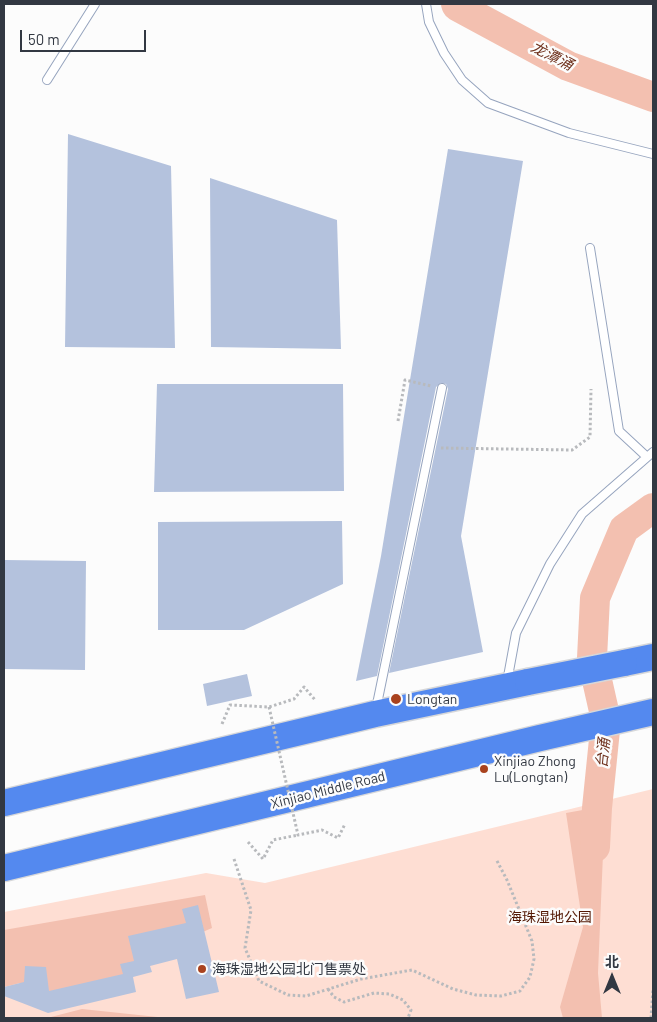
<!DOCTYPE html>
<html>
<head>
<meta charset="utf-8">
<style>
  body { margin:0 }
  #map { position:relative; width:657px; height:1022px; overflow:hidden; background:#fcfcfc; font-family:Barlow,"Noto Sans SC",sans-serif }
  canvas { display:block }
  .frame { position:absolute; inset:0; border:5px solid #323842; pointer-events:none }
  .north { position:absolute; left:587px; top:952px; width:50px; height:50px; -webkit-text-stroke:4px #fcfcfc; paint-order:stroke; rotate:0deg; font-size:14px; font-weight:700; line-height:20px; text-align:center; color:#323842 }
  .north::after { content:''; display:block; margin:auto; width:18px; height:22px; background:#323842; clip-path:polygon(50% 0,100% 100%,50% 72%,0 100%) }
  .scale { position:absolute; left:20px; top:30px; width:126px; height:22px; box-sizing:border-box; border:2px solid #323842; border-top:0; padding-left:6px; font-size:15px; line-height:18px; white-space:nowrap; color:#323842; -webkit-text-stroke:4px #fcfcfc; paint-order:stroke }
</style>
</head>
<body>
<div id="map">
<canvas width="657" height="1022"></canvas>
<div class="frame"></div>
<div class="north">北</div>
<div class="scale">50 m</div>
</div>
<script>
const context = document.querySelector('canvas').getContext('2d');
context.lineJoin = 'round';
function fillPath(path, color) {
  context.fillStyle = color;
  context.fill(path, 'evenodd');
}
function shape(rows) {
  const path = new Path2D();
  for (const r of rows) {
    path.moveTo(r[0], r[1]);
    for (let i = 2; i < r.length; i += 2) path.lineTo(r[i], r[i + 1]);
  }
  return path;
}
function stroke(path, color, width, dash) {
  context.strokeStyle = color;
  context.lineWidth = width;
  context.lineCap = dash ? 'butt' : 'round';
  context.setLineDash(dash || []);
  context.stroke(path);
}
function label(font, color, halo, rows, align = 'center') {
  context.font = font + ' Barlow,"Noto Sans SC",sans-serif';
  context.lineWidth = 5;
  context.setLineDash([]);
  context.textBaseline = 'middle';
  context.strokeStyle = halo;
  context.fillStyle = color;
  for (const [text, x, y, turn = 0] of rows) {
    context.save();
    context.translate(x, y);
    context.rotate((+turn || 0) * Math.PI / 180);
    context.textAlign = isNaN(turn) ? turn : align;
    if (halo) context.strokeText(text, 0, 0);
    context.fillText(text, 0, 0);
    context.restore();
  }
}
const green = shape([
  [653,789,653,1018,4,1018,4,912,206,873,265,883]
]);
const water = shape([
  [605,806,598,973,602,1018,563,1018,560,1007,583,927,566,813],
  [205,895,212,928,177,943,123,978,49,998,20,983,4,987,4,930],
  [82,1009,167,1018,47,1018]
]);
const river = shape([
  [456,4,457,6,568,66,653,97],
  [595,847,597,808,606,720,592,658,595,598,624,529,653,508]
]);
const building = shape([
  [68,134,171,166,175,348,65,347],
  [448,149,523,161,461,536,483,652,389,673,448,389,446,384,441,383,436,387,377,676,356,681,381,556],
  [210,178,337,220,341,349,211,347],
  [157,384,343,384,344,491,154,492],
  [342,521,343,584,244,630,158,630,158,522],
  [4,560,86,561,85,670,4,669],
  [247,674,252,696,207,706,203,684],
  [198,905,219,992,186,999,177,959,150,966,152,972,133,977,136,992,48,1013,4,996,4,987,24,982,25,966,46,967,49,991,123,974,120,964,134,961,128,936,186,923,182,909]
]);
const path = shape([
  [398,421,405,380,431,386],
  [441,448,572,450,590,437,591,389],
  [248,842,263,859,273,840,298,835],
  [234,859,251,910,245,948,259,981,288,995,306,996,361,979,412,970,453,989,476,995,501,996,520,991,530,977,534,959,532,941,507,880,496,859],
  [328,989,334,997,344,1002,374,993,389,994,403,1000,411,1010,408,1018],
  [651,1018,653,989]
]);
const lane = shape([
  [426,4,429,22,444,53,462,80,488,103,569,133,653,154],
  [47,80,95,4],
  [590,248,619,431,647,457],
  [507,682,516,633,550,564,582,514,653,452],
  [376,709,442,388]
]);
const highway = shape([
  [624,663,653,657],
  [4,803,375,714,528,682],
  [4,868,540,738,653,712]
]);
const pathBridge = shape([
  [269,707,298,835,322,830,338,838,345,824],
  [222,724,230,705,269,707,294,699,304,687,316,701]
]);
const highwayBridge = shape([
  [528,682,624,663]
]);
const markers = [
  [396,699,6,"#a9421e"],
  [484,769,5,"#a9421e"],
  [202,969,5,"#a9421e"]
];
const poiNames = [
  ["Longtan",407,699],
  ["Xinjiao Zhong",494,761],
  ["Lu(Longtan)",494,777],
  ["海珠湿地公园北门售票处",212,969]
];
const streetNames = [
  ["Xinjiao Middle Road",328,790,-14]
];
const parkNames = [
  ["海珠湿地公园",550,917]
];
const waterNames = [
  ["龙潭涌",552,56,27],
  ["台涌",603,753,-84]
];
fillPath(green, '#feded3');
fillPath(water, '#f3c0b0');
stroke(river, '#f3c0b0', 30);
fillPath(building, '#b4c2dd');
stroke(lane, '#96a4be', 10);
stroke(highway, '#d6d7d9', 29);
stroke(path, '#b8babd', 3, [2.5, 2.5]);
stroke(lane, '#fff', 8);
stroke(highway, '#5489ef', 26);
stroke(highwayBridge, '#d6d7d9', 29, []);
stroke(pathBridge, '#b8babd', 3, [2.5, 2.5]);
stroke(highwayBridge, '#5489ef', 26);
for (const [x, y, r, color] of markers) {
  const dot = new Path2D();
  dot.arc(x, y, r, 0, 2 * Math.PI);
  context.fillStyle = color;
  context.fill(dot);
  stroke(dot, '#fcfcfc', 2);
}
label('14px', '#323842', '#fcfcfc', poiNames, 'left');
label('14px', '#323842', '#fcfcfc', streetNames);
label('14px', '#531803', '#fcfcfc', parkNames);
label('italic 15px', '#70331f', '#fcfcfc', waterNames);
</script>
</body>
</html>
